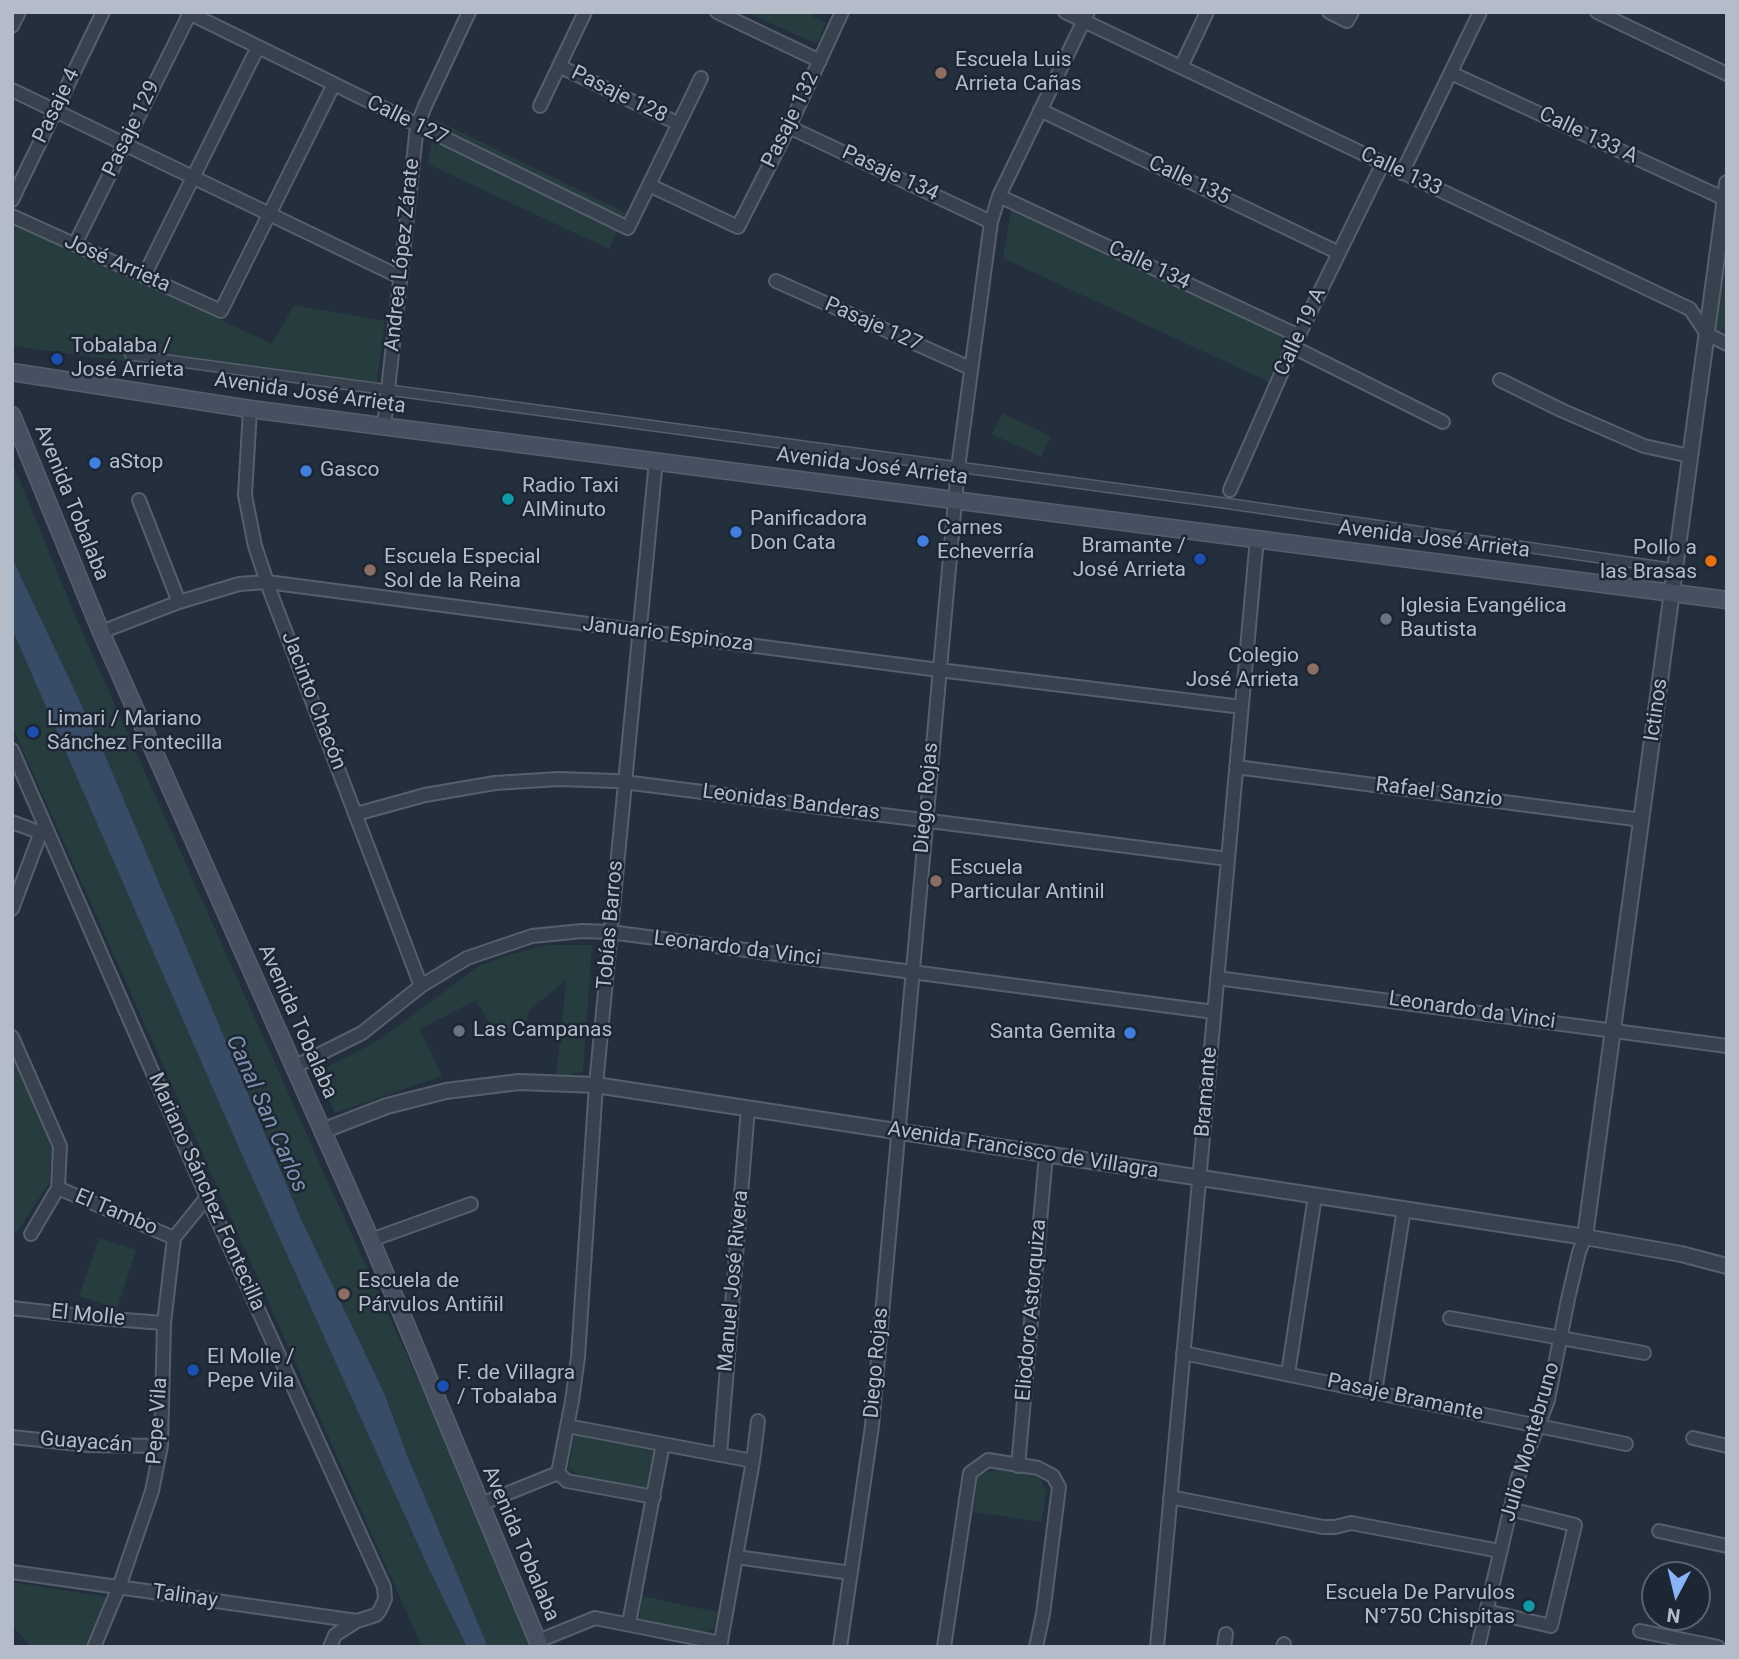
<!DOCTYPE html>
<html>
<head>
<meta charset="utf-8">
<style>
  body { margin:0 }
  #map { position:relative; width:1739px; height:1659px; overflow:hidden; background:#242f3e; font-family:Roboto,sans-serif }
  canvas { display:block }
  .frame { position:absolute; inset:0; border:14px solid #b4bcc9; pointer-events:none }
  .north { position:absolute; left:1641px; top:1561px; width:70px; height:70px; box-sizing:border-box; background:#1d2633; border:2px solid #59626f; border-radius:50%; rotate:187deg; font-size:19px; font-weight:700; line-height:28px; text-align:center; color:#b4bcc9 }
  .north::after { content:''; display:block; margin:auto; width:24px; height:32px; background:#8ab4f8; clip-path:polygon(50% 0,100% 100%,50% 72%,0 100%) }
</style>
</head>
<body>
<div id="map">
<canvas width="1739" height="1659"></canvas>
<div class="frame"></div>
<div class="north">N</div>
</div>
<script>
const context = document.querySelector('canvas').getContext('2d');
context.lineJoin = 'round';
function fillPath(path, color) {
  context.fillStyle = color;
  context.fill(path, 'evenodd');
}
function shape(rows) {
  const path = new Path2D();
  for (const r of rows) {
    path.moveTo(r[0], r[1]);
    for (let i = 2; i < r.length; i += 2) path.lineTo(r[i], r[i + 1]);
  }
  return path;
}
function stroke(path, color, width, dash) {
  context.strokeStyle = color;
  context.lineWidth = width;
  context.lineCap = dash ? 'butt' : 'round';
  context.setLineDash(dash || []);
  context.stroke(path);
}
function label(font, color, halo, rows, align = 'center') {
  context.font = font + ' Roboto,sans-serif';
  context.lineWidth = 5;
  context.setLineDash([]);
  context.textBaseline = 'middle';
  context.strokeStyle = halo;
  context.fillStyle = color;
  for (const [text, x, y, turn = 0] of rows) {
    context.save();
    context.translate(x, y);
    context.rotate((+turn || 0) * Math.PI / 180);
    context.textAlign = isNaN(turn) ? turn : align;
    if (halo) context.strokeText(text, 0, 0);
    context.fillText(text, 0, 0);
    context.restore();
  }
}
const green = shape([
  [745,12,815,12,813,17,826,23,817,44],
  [434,119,626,213,609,249,428,164],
  [1012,205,1292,338,1269,382,1003,258],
  [12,222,272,344,294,305,385,321,375,395,12,346],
  [1723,242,1727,243,1727,333,1715,328],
  [1002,413,1051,436,1041,457,992,434],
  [12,462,77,620,324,1173,474,1503,534,1647,488,1647,407,1455,385,1395,301,1219,102,748,12,558],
  [12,629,242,1155,428,1567,467,1647,422,1647,12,726],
  [547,945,592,945,583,1072,556,1077,566,980,529,1011,527,1022,498,1038,476,1000,420,1029,442,1076,335,1113,316,1073,376,1042,480,965,512,954],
  [12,1053,52,1147,49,1183,17,1232,12,1231],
  [99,1238,136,1250,117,1309,79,1296],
  [575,1430,658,1449,651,1489,592,1481,568,1469],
  [1002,1469,1040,1478,1046,1490,1042,1522,973,1512,978,1474],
  [12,1582,106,1597,85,1647,31,1647,12,1625],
  [642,1596,717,1612,715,1626,704,1634,639,1620]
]);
const water = shape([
  [12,558,102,748,301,1219,385,1395,407,1455,488,1647,467,1647,428,1567,242,1155,12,629]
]);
const pedestrian = shape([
  [130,355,1224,503,1676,569]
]);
const minor = shape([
  [187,12,628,228,701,78],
  [717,12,820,61],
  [1065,12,1690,309,1707,334,1727,344],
  [1329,12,1347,21,1352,12],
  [1597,12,1727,74],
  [12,26,19,12],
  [559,66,679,124],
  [1181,67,1207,12],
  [1451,73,1725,199],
  [12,90,400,277],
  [540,106,585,12],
  [1040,110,1339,253],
  [789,127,991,222],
  [1402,173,1480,12],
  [649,185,738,227,789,127,842,12],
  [999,196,1299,336],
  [12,200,103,12],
  [12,216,221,311,334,84],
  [75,244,190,13],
  [144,276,258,47],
  [776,281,970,368],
  [1293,347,1443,422],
  [1500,380,1561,410,1644,446,1690,456],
  [250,409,245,495,255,546,270,591,421,986],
  [384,426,417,126,425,106,469,12],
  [1230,490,1293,347,1383,163],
  [139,500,179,602],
  [101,632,179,602,239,584,267,582,939,670,1242,707],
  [12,750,207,1197,384,1587,385,1599,380,1610,376,1615,357,1621,335,1635,330,1647],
  [1236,767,1642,820],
  [356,814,425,795,495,783,559,779,616,781,1228,859],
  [12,822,41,833],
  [12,909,44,824],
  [1217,978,1727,1046],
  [12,1037,60,1146,58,1188,31,1234],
  [294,1067,362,1033,421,986,467,958,532,936,582,931,610,932,1214,1012],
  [58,1188,174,1238],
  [371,1240,471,1204],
  [12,1308,98,1318,164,1323],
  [1450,1318,1644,1353],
  [1183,1353,1626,1444],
  [1288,1374,1315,1196],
  [1375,1392,1404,1209],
  [567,1426,753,1461],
  [12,1437,88,1445,161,1446],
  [1693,1438,1727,1446],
  [720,1454,748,1108],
  [1018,1466,1046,1155],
  [558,1473,567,1481,654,1497],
  [1170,1497,1323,1527,1335,1527,1351,1523,1500,1551],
  [481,1504,558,1473,572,1401,578,1357,596,1085,656,460],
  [1659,1531,1727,1546],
  [736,1557,851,1573],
  [12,1572,357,1621],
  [1486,1611,1551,1626,1575,1525,1510,1509],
  [629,1623,663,1444],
  [1640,1631,1718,1647],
  [538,1641,595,1618,721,1643],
  [94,1647,119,1587,152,1491,161,1446,164,1323,174,1238,207,1197],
  [720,1647,753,1461,758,1421],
  [840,1647,872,1426,958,468,991,222,999,196,1088,12],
  [944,1647,970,1473,988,1460,1038,1468,1053,1476,1059,1487,1043,1614,1036,1647],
  [1157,1647,1257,538],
  [1224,1647,1226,1634],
  [1283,1647,1284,1644],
  [1478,1647,1518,1477,1548,1400,1568,1299,1579,1252,1585,1237]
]);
const tertiary = shape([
  [322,1131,387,1106,446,1091,519,1082,596,1085,1585,1237,1681,1254,1727,1266],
  [1585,1237,1727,183]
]);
const secondary = shape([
  [12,372,250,409,1727,600],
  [12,415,101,632,371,1240,540,1647]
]);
const markers = [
  [941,73,7,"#8d6e63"],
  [57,359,7,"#1a4fb4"],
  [95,463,7,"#3f7fe0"],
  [306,471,7,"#3f7fe0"],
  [508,499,7,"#0f9aa8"],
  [736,532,7,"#3f7fe0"],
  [923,541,7,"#3f7fe0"],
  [1200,559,7,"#1a4fb4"],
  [1711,561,7,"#e8710a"],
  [370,570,7,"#8d6e63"],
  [1386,619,7,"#6b7280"],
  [1313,669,7,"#8d6e63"],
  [33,732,7,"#1a4fb4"],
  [936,881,7,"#8d6e63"],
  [459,1031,7,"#6b7280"],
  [1130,1033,7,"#3f7fe0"],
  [344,1294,7,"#8d6e63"],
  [193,1370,7,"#1a4fb4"],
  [443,1386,7,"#1a4fb4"],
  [1529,1606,7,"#0f9aa8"]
];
const poiNames = [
  ["Escuela Luis",955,61],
  ["Arrieta Cañas",955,85],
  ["Tobalaba /",71,347],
  ["José Arrieta",71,371],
  ["aStop",109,463],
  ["Gasco",320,471],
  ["Radio Taxi",522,487],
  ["AlMinuto",522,511],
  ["Panificadora",750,520],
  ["Don Cata",750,544],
  ["Carnes",937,529],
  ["Echeverría",937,553],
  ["Bramante /",1186,547,"right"],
  ["José Arrieta",1186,571,"right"],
  ["Pollo a",1697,549,"right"],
  ["las Brasas",1697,573,"right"],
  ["Escuela Especial",384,558],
  ["Sol de la Reina",384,582],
  ["Iglesia Evangélica",1400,607],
  ["Bautista",1400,631],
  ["Colegio",1299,657,"right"],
  ["José Arrieta",1299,681,"right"],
  ["Limari / Mariano",47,720],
  ["Sánchez Fontecilla",47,744],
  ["Escuela",950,869],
  ["Particular Antinil",950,893],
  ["Las Campanas",473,1031],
  ["Santa Gemita",1116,1033,"right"],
  ["Escuela de",358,1282],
  ["Párvulos Antiñil",358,1306],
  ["El Molle /",207,1358],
  ["Pepe Vila",207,1382],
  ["F. de Villagra",457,1374],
  ["/ Tobalaba",457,1398],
  ["Escuela De Parvulos",1515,1594,"right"],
  ["N°750 Chispitas",1515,1618,"right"]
];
const streetNames = [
  ["Pasaje 128",619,95,26],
  ["Pasaje 4",57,106,-64],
  ["Pasaje 132",791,120,-64],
  ["Calle 127",407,121,26],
  ["Pasaje 129",132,129,-64],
  ["Calle 133 A",1588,136,25],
  ["Calle 133",1401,172,25],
  ["Pasaje 134",890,174,25],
  ["Calle 135",1189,181,25],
  ["Andrea López Zárate",403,255,-84],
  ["José Arrieta",117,264,24],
  ["Calle 134",1149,266,25],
  ["Pasaje 127",873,325,24],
  ["Calle 19 A",1301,332,-65],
  ["Avenida José Arrieta",310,394,8],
  ["Avenida José Arrieta",872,467,7],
  ["Avenida Tobalaba",71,503,68],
  ["Avenida José Arrieta",1434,540,7],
  ["Januario Espinoza",668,635,7],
  ["Jacinto Chacón",313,701,69],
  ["Ictinos",1657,710,-82],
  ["Rafael Sanzio",1439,793,7],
  ["Diego Rojas",927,798,-85],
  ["Leonidas Banderas",791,803,7],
  ["Tobías Barros",611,925,-85],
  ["Leonardo da Vinci",737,949,7],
  ["Leonardo da Vinci",1472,1011,8],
  ["Avenida Tobalaba",297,1022,66],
  ["Bramante",1207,1092,-85],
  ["Avenida Francisco de Villagra",1023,1151,9],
  ["Mariano Sánchez Fontecilla",206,1192,66],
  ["El Tambo",116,1213,23],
  ["Manuel José Rivera",734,1281,-85],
  ["Eliodoro Astorquiza",1032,1310,-85],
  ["El Molle",88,1316,6],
  ["Diego Rojas",877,1363,-85],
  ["Pasaje Bramante",1405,1398,12],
  ["Pepe Vila",158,1421,-86],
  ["Julio Montebruno",1531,1442,-74],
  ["Guayacán",86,1443,4],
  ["Avenida Tobalaba",520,1544,67],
  ["Talinay",185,1597,8]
];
const waterNames = [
  ["Canal San Carlos",266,1114,66]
];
fillPath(green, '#263c3f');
fillPath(water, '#394c67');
stroke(pedestrian, '#565f6c', 12);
stroke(minor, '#565f6c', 16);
stroke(tertiary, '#565f6c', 18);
stroke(secondary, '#565f6c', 19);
stroke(pedestrian, '#38414e', 9);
stroke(minor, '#38414e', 12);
stroke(tertiary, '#38414e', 14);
stroke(secondary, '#465061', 16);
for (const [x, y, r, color] of markers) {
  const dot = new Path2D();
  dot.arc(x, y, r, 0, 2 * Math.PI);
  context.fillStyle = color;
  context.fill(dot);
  stroke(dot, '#1d2633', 2.5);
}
label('21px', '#b4bcc9', '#1d2633', poiNames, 'left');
label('21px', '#b4bcc9', '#1d2633', streetNames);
label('italic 23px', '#7c92b1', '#1d2633', waterNames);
</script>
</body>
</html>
